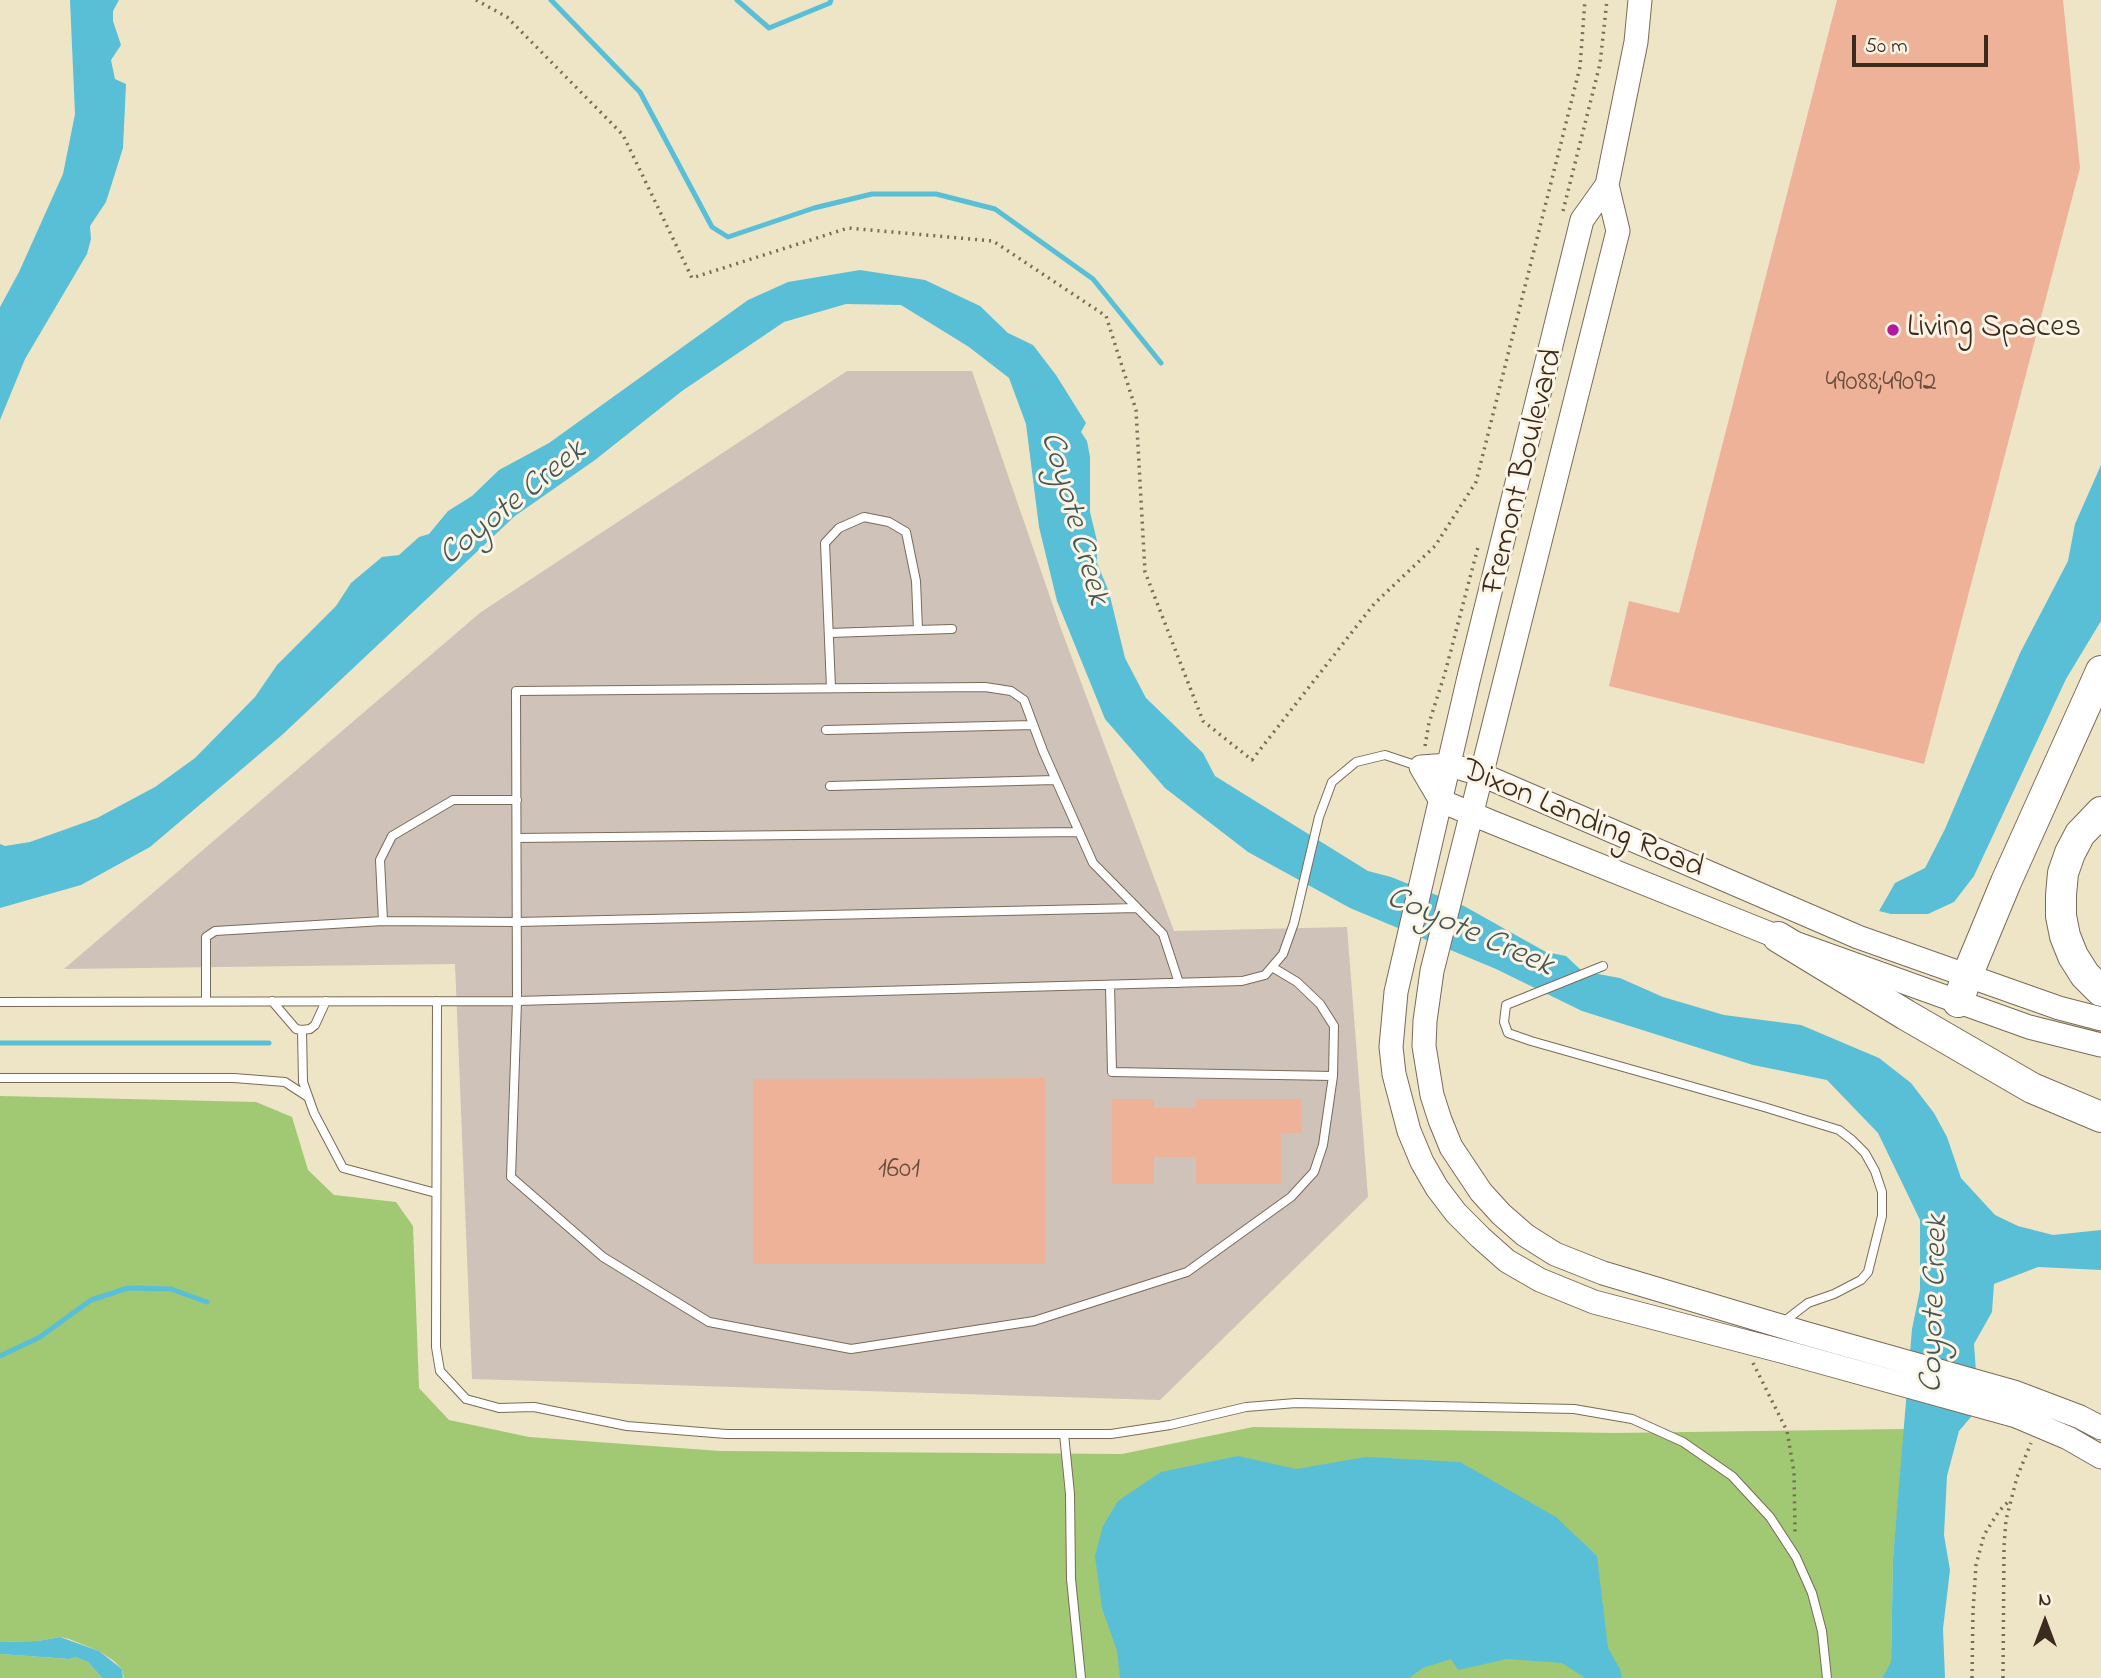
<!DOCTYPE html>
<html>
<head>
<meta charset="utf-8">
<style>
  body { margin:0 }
  #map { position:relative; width:2101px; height:1678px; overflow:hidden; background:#eee5c6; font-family:"Indie Flower",sans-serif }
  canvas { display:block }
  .north { position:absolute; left:2010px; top:1587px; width:70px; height:70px; -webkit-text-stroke:5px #fcf5e5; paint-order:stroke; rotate:0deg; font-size:19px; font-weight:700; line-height:28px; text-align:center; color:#3b2a1e }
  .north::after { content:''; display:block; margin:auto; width:24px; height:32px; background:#3b2a1e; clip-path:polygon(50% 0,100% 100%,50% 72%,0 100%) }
  .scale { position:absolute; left:1852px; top:35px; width:136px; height:32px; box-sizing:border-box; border:4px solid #3b2a1e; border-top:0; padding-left:9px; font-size:21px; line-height:24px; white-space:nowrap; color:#3b2a1e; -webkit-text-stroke:5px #fcf5e5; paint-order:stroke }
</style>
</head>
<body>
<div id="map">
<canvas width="2101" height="1678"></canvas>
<div class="north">N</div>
<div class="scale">50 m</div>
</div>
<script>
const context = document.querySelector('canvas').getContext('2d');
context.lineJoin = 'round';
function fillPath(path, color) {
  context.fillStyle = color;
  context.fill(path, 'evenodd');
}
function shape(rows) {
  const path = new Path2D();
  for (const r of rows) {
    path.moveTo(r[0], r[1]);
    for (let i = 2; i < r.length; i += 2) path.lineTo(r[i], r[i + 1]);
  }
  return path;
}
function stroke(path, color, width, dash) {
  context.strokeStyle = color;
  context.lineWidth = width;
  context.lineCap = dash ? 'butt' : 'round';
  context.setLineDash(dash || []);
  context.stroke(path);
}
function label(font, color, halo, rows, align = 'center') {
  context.font = font + ' "Indie Flower",sans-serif';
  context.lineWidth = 6;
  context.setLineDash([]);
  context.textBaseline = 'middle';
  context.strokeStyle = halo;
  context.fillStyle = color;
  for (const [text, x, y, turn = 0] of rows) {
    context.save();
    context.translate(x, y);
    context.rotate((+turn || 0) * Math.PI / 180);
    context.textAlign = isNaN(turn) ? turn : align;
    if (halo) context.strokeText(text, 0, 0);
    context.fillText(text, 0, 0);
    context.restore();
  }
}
const industrial = shape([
  [847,371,972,371,1060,626,1174,931,1347,927,1368,1197,1160,1400,472,1379,455,964,64,969,481,612]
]);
const green = shape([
  [0,1096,256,1102,292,1117,308,1170,334,1195,396,1202,413,1226,419,1388,449,1420,529,1437,720,1451,1122,1454,1253,1427,1614,1433,1905,1429,1893,1558,1891,1663,1882,1678,124,1678,122,1669,114,1661,99,1651,69,1639,60,1637,38,1641,0,1642],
  [0,1654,70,1659,75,1657,88,1662,102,1678,0,1678]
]);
const water = shape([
  [70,0,119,0,113,11,113,21,121,45,111,60,115,79,126,84,123,148,106,202,90,226,91,239,87,254,25,359,0,420,0,307,19,272,63,174,75,114],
  [860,270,925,280,980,306,1008,333,1033,345,1056,375,1086,423,1081,432,1087,441,1090,457,1090,512,1097,541,1097,563,1109,592,1125,658,1146,698,1203,753,1215,776,1368,871,1391,877,1464,906,1546,952,1566,956,1582,971,1620,978,1663,997,1724,1015,1801,1025,1879,1058,1911,1083,1934,1113,1947,1137,1961,1178,1995,1215,2018,1226,2053,1235,2101,1230,2101,1270,2038,1267,1994,1284,1992,1312,1974,1344,1978,1399,1971,1417,1959,1431,1947,1476,1944,1535,1950,1570,1943,1629,1945,1678,1882,1678,1891,1662,1893,1558,1912,1329,1920,1290,1920,1220,1878,1133,1827,1080,1753,1065,1582,1011,1496,969,1350,908,1248,852,1165,788,1105,719,1057,601,1039,527,1026,424,1009,378,969,347,901,305,846,304,784,322,682,391,595,460,515,516,282,735,150,847,81,885,0,908,0,844,5,846,30,842,97,818,155,787,195,758,255,697,277,665,336,606,351,583,382,557,399,555,419,537,429,534,448,511,472,496,499,470,549,443,748,300,788,282],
  [2101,465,2101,621,2066,679,1974,876,1954,902,1928,914,1891,914,1879,911,1895,883,1925,868,1945,829,2020,653,2068,561,2075,524],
  [1238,1456,1296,1469,1366,1457,1460,1462,1556,1517,1597,1556,1608,1648,1620,1669,1622,1678,1585,1678,1562,1663,1507,1659,1458,1670,1451,1659,1423,1668,1409,1678,1120,1678,1117,1651,1102,1608,1095,1556,1103,1526,1118,1501,1161,1472],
  [60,1637,99,1651,122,1669,123,1678,102,1678,88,1662,75,1657,70,1659,0,1654,0,1642,38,1641]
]);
const stream = shape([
  [551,0,640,92,712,227,728,237,814,208,872,194,936,194,995,209,1093,279,1161,363],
  [737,0,769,28,830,3,831,0],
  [0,1043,269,1043],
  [0,1356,40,1337,91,1300,128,1288,171,1289,207,1302]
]);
const building = shape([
  [1837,0,2063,0,2080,168,1924,764,1609,686,1629,601,1679,613],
  [1045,1078,1045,1264,753,1264,753,1079],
  [1112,1099,1154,1099,1154,1108,1196,1108,1196,1099,1301,1099,1302,1133,1281,1133,1281,1184,1196,1184,1196,1157,1154,1157,1154,1184,1112,1184]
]);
const path = shape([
  [476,0,507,17,623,135,692,278,848,228,993,241,1106,316,1136,410,1145,572,1203,721,1252,760,1374,604,1435,546,1476,482,1580,67,1585,0],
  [1563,211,1600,64,1607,0],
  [1425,746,1429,723,1445,673,1478,547],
  [1753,1363,1787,1431,1794,1472,1795,1532],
  [1972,1678,1973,1611,1976,1565,1984,1535,1999,1511,2009,1501],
  [2003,1678,2004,1546,2006,1520,2017,1477,2031,1443]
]);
const lane = shape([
  [918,630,952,629],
  [830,633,918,630,916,581,906,532,889,522,864,517,839,528,825,543,831,688],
  [826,730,1033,725],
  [830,786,1055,780],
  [517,838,1079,832],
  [383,921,517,922,1137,908],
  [1603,966,1506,1005,1504,1022,1508,1033,1531,1041,1764,1107,1839,1130,1852,1140,1865,1153,1875,1171,1882,1192,1882,1216,1868,1272,1861,1280,1834,1294,1808,1303,1782,1323],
  [1179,983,1163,934,1093,863,1043,751,1024,700,1011,691,985,687,516,691,517,1001,511,1177,603,1257,709,1322,851,1349,1034,1321,1187,1272,1291,1197,1314,1172,1323,1145,1333,1076,1334,1026,1320,1004,1297,982,1272,967],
  [1110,985,1112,1072,1333,1076],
  [206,1001,206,937,215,931,383,921,380,860,392,836,453,800,517,800],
  [272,1001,296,1029,302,1030,310,1029,315,1025,326,1001],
  [437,1001,436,1347,440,1371,466,1399,499,1408,534,1407,627,1426,726,1434,1111,1434,1170,1425,1246,1407,1296,1403,1574,1409,1632,1419,1683,1442,1732,1476,1770,1517,1796,1557,1812,1593,1822,1631,1827,1678],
  [0,1002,517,1001,1242,981,1265,975,1283,954,1294,923,1319,817,1332,782,1356,762,1385,755,1418,766],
  [302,1030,303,1082,314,1113,343,1168,436,1193],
  [0,1078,234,1078,285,1082,308,1097],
  [1064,1434,1070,1494,1071,1579,1081,1678]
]);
const secondary = shape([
  [1640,0,1636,42,1607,185,1582,220,1469,677,1396,992,1391,1047,1394,1074,1409,1131,1422,1162,1437,1188,1456,1213,1480,1237,1507,1261,1540,1280,1594,1302,1785,1352,2016,1416,2068,1438,2101,1457],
  [1607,185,1618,231,1432,971,1425,1021,1424,1046,1432,1095,1440,1120,1451,1147,1481,1192,1501,1214,1525,1235,1555,1254,1603,1273,1804,1333,2014,1392,2080,1417,2101,1428],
  [2101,1019,2059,1008,1858,937,1480,774,1450,765,1421,767,1441,801,1494,823,1778,937,2029,1027,2101,1045]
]);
const highway = shape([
  [2101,812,2080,834,2070,853,2063,873,2061,895,2061,916,2065,936,2073,956,2085,975,2101,991],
  [1778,937,1906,1015,2032,1088,2101,1117],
  [1958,1002,1967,976,2006,882,2101,671]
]);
const markers = [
  [1893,330,7,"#b5179e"]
];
const numberNames = [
  ["49088;49092",1881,384],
  ["1601",899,1171]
];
const poiNames = [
  ["Living Spaces",1907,330]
];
const streetNames = [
  ["Fremont Boulevard",1525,472,-76],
  ["Dixon Landing Road",1582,821,23]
];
const waterNames = [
  ["Coyote Creek",514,505,-39],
  ["Coyote Creek",1072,519,74],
  ["Coyote Creek",1469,934,24],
  ["Coyote Creek",1937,1304,-88]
];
fillPath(industrial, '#cec2b9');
fillPath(green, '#a1c873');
fillPath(water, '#59bfd7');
stroke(stream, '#59bfd7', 5);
fillPath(building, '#eeb298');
stroke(lane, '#7a6b59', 10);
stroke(secondary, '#7a6b59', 25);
stroke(highway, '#7a6b59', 32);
stroke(path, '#7a6b59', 3.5, [2, 5]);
stroke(lane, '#fff', 8);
stroke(secondary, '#fff', 23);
stroke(highway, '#fff', 30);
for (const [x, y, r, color] of markers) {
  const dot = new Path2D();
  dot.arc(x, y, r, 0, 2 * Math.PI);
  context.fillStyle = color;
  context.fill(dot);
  stroke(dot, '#fcf5e5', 2.5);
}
label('28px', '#684c3c', null, numberNames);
label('32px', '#3b2a1e', '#fcf5e5', poiNames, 'left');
label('32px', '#3b2a1e', '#fcf5e5', streetNames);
label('italic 33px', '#445756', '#fcf5e5', waterNames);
</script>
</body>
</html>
